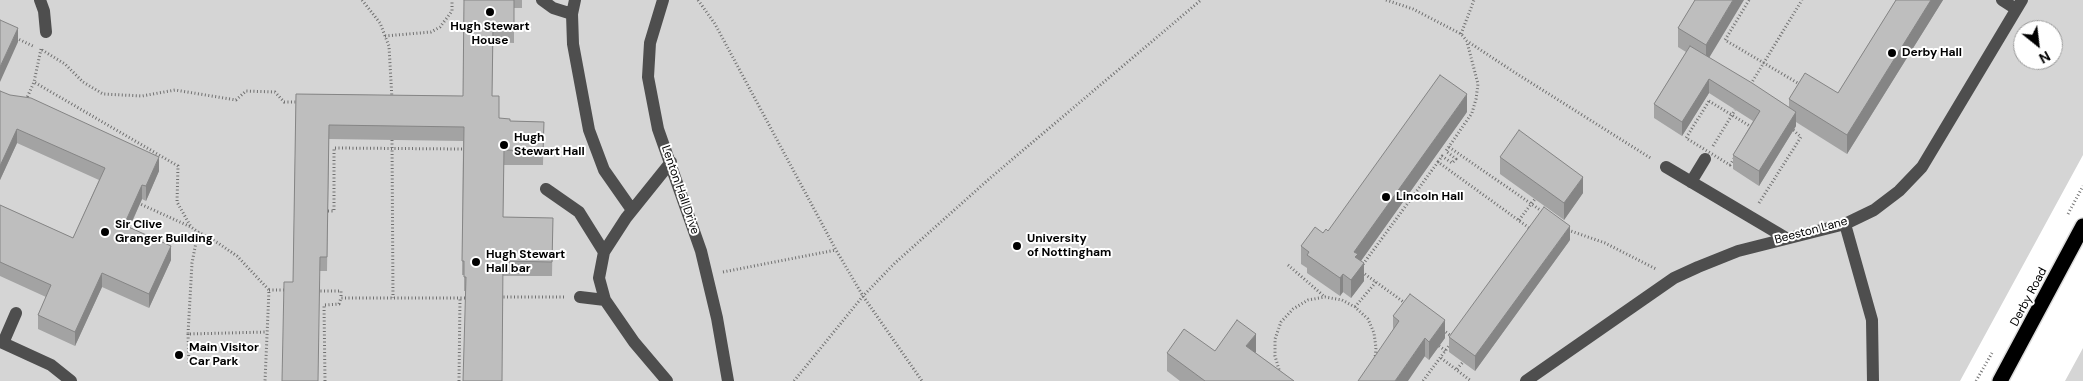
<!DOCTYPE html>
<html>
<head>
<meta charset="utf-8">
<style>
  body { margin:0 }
  #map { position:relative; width:2083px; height:381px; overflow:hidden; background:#fff; font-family:"DM Sans",sans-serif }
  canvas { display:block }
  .north { position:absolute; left:2013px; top:20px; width:50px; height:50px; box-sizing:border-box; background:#fff; border:1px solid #999; border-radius:50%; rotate:151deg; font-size:14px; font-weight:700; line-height:20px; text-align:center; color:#000 }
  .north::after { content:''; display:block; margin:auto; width:18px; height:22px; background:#000; clip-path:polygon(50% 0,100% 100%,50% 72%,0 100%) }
</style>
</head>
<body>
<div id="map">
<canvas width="2083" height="381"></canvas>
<div class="north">N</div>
</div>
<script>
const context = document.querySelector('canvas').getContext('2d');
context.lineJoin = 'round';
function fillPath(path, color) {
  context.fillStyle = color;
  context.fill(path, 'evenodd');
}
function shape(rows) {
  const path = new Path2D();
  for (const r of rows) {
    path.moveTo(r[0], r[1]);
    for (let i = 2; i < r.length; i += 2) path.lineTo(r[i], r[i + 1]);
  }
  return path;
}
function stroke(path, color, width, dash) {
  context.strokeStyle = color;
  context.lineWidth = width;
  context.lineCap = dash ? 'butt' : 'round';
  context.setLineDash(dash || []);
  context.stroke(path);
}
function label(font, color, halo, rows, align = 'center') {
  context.font = font + ' "DM Sans",sans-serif';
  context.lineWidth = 4;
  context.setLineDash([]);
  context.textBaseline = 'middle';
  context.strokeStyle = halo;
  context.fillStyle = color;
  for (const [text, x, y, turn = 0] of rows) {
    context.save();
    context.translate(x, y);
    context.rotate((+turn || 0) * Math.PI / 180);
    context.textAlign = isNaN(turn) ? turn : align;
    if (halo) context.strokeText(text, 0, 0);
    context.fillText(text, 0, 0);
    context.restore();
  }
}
const green = shape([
  [0,0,2083,0,2083,155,1960,381,0,381],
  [2023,30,2053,30,2053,60,2023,60],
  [2083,348,2083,381,2065,381]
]);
const path = shape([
  [362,0,380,23,389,46,392,99],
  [698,0,715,24,836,250,863,296,922,381],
  [1386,0,1413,9,1461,34,1467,41,1514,72,1652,159],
  [1749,0,1725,40,1801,85],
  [1461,34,1474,0],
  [385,36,431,32,440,27,452,11,452,0],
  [16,38,35,47],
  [41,49,34,82,178,166,177,202,191,227],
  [42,50,65,64,83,82,103,94,142,96,175,90,236,100,246,91,275,92,284,102,299,102],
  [1749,87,1802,0],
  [26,100,34,82],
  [1709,101,1753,128,1730,165,1686,138,1709,101],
  [392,140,393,298],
  [1713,146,1735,110],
  [1449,147,1543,212],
  [1438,162,1442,156,1452,163,1456,159,1446,151,1472,113,1476,99,1478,84,1467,42],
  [138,203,191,227,198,232,192,263,188,334,267,332],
  [1759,203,1801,137,1792,129],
  [328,211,334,211,334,148,463,149],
  [2068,214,2083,186],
  [1568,230,1605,243,1656,269],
  [198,232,218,243,237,256,269,290,265,381],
  [1288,265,1325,297],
  [1361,267,1438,162,1532,230],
  [723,272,836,250],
  [1362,272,1405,303],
  [269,290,286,290],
  [317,291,341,291,341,298,469,298],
  [500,297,564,297],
  [1355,307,1376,282],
  [1443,330,1454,338],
  [188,334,189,365],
  [1439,346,1446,351],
  [1441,358,1471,381],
  [1457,369,1463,362],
  [1280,373,1275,356,1275,339,1281,322,1293,309,1308,300,1325,297,1342,300,1355,307,1368,319,1374,333,1376,348,1375,359],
  [325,381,324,305,339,304,341,298],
  [459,381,460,297],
  [794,381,863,296,895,263,989,179,1201,0],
  [1423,381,1451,343],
  [1976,381,1992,353]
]);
const minor = shape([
  [40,0,44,11,46,32],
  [542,0,553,8,572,14],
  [575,0,572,14,573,44,589,130,604,170,632,210],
  [663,0,650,43,648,77,658,129,701,251,717,318,728,381],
  [2002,0,2016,9],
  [1666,167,1786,238],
  [1691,182,1705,159],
  [546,189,579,212,604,252],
  [1845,224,1872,320,1873,381],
  [580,297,605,300,634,342,667,381],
  [605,300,599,278,604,252,626,218,671,162],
  [16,313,3,343,51,365,71,381],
  [1526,381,1674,278,1698,267,1738,251,1845,224,1874,210,1899,191,1922,167,2022,0]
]);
const highway = shape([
  [2000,381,2083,226]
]);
const pathBridge = shape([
  [1519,220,1535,199]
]);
const wall = shape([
  [464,0,522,0,522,8,514,8,514,43,493,42,492,96,499,118,510,121,544,122,543,165,504,165,503,217,553,218,552,276,503,276,465,291,464,291,464,275,462,275,463,141,329,139,327,271,320,271,293,282,296,94,463,96],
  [1695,0,1709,58,1789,107,1789,99,1838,93,1896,0,1943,0,1847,154,1796,122,1796,126,1759,186,1733,169,1733,155,1753,121,1709,93,1682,136,1654,118,1654,104,1686,52,1678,47,1678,28],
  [0,91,159,171,146,201,142,199,130,227,171,260,149,308,102,287,75,346,38,329,38,315,46,297,0,276,0,205,73,238,99,180,17,143,0,180],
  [1467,112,1361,261,1364,281,1351,298,1343,292,1340,296,1307,273,1307,268,1301,264,1301,246,1323,233,1328,231],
  [1500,157,1583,193,1564,220,1500,174],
  [1570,240,1475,371,1449,352,1449,337],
  [1393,316,1445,338,1429,360,1393,330],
  [1215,351,1256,352,1255,353,1294,381,1180,381,1167,371,1167,353]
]);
const shadedWall = shape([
  [1733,0,1744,0,1706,63,1706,45],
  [1931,0,1943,0,1847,154,1847,135],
  [18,28,18,42,0,82,0,67],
  [1709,79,1709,93,1682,136,1682,122],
  [1467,94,1467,112,1358,265,1364,263,1364,281,1351,298,1351,280,1354,252],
  [1796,112,1796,126,1759,186,1759,171],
  [17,129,17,143,0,180,0,166],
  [159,157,159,171,146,201,146,186],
  [1583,177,1583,193,1564,220,1564,203],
  [142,185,142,199,124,239,124,225],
  [1570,226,1570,240,1475,371,1475,356],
  [171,246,171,260,149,308,149,294],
  [102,273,102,287,75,346,75,332],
  [1343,274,1343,292,1340,296,1340,278],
  [1445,320,1445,338,1429,360,1429,342],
  [1256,334,1256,352,1246,364,1246,346],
  [1425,338,1425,356,1408,381,1395,381]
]);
const building = shape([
  [464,0,514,0,514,28,493,28,492,96,499,96,499,118,510,119,510,121,544,122,543,151,504,150,503,217,553,218,552,262,503,261,502,381,463,381,466,277,464,277,464,261,462,261,464,127,329,125,327,257,320,257,318,381,282,381,284,282,293,282,296,94,463,96,464,0],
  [1695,0,1733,0,1706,45,1678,28,1695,0],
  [1896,0,1931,0,1847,135,1789,99,1805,73,1838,93,1896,0],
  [0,20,18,28,0,67,0,20],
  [1690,46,1752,83,1796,112,1759,171,1733,155,1760,111,1709,79,1682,122,1654,104,1690,46],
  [1440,75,1467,94,1354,252,1358,254,1355,257,1364,263,1351,280,1343,274,1340,278,1307,255,1309,252,1301,246,1315,227,1323,233,1326,229,1328,231,1440,75],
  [0,91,10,95,31,98,159,157,146,186,142,185,124,225,171,246,149,294,102,273,75,332,38,315,51,285,0,262,0,205,73,238,105,168,17,129,0,166,0,91],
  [1519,130,1583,177,1564,203,1500,157,1519,130],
  [1544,207,1570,226,1475,356,1449,337,1544,207],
  [1410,294,1445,320,1429,342,1425,338,1395,381,1358,381,1399,321,1393,316,1410,294],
  [1237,320,1256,334,1246,346,1294,381,1205,381,1167,353,1184,329,1215,351,1237,320]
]);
const markers = [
  [490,12,5,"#000"],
  [1892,53,5,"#000"],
  [504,145,5,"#000"],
  [1386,197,5,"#000"],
  [105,232,5,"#000"],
  [1017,246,5,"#000"],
  [476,262,5,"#000"],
  [179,355,5,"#000"]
];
const poiNames = [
  ["Hugh Stewart",490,27,"center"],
  ["House",490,41,"center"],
  ["Derby Hall",1902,53],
  ["Hugh",514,138],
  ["Stewart Hall",514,152],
  ["Lincoln Hall",1396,197],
  ["Sir Clive",115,225],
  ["Granger Building",115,239],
  ["University",1027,239],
  ["of Nottingham",1027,253],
  ["Hugh Stewart",486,255],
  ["Hall bar",486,269],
  ["Main Visitor",189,348],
  ["Car Park",189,362]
];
const streetNames = [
  ["Lenton Hall Drive",680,190,71],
  ["Beeston Lane",1811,231,-15],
  ["Derby Road",2029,297,-62]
];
fillPath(green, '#d5d5d5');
stroke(highway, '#dbdbdb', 18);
stroke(path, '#707070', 3, [1, 2.5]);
stroke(minor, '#4e4e4e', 12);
stroke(highway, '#000', 15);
stroke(pathBridge, '#707070', 3, [1, 2.5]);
fillPath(wall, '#a3a3a3');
fillPath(shadedWall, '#858585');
fillPath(building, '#bebebe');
stroke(building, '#858585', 1);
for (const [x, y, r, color] of markers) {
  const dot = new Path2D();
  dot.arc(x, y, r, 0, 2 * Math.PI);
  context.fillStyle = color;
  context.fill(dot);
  stroke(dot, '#fff', 2);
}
label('bold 12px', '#000', '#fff', poiNames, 'left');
label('12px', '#000', '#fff', streetNames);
</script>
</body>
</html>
